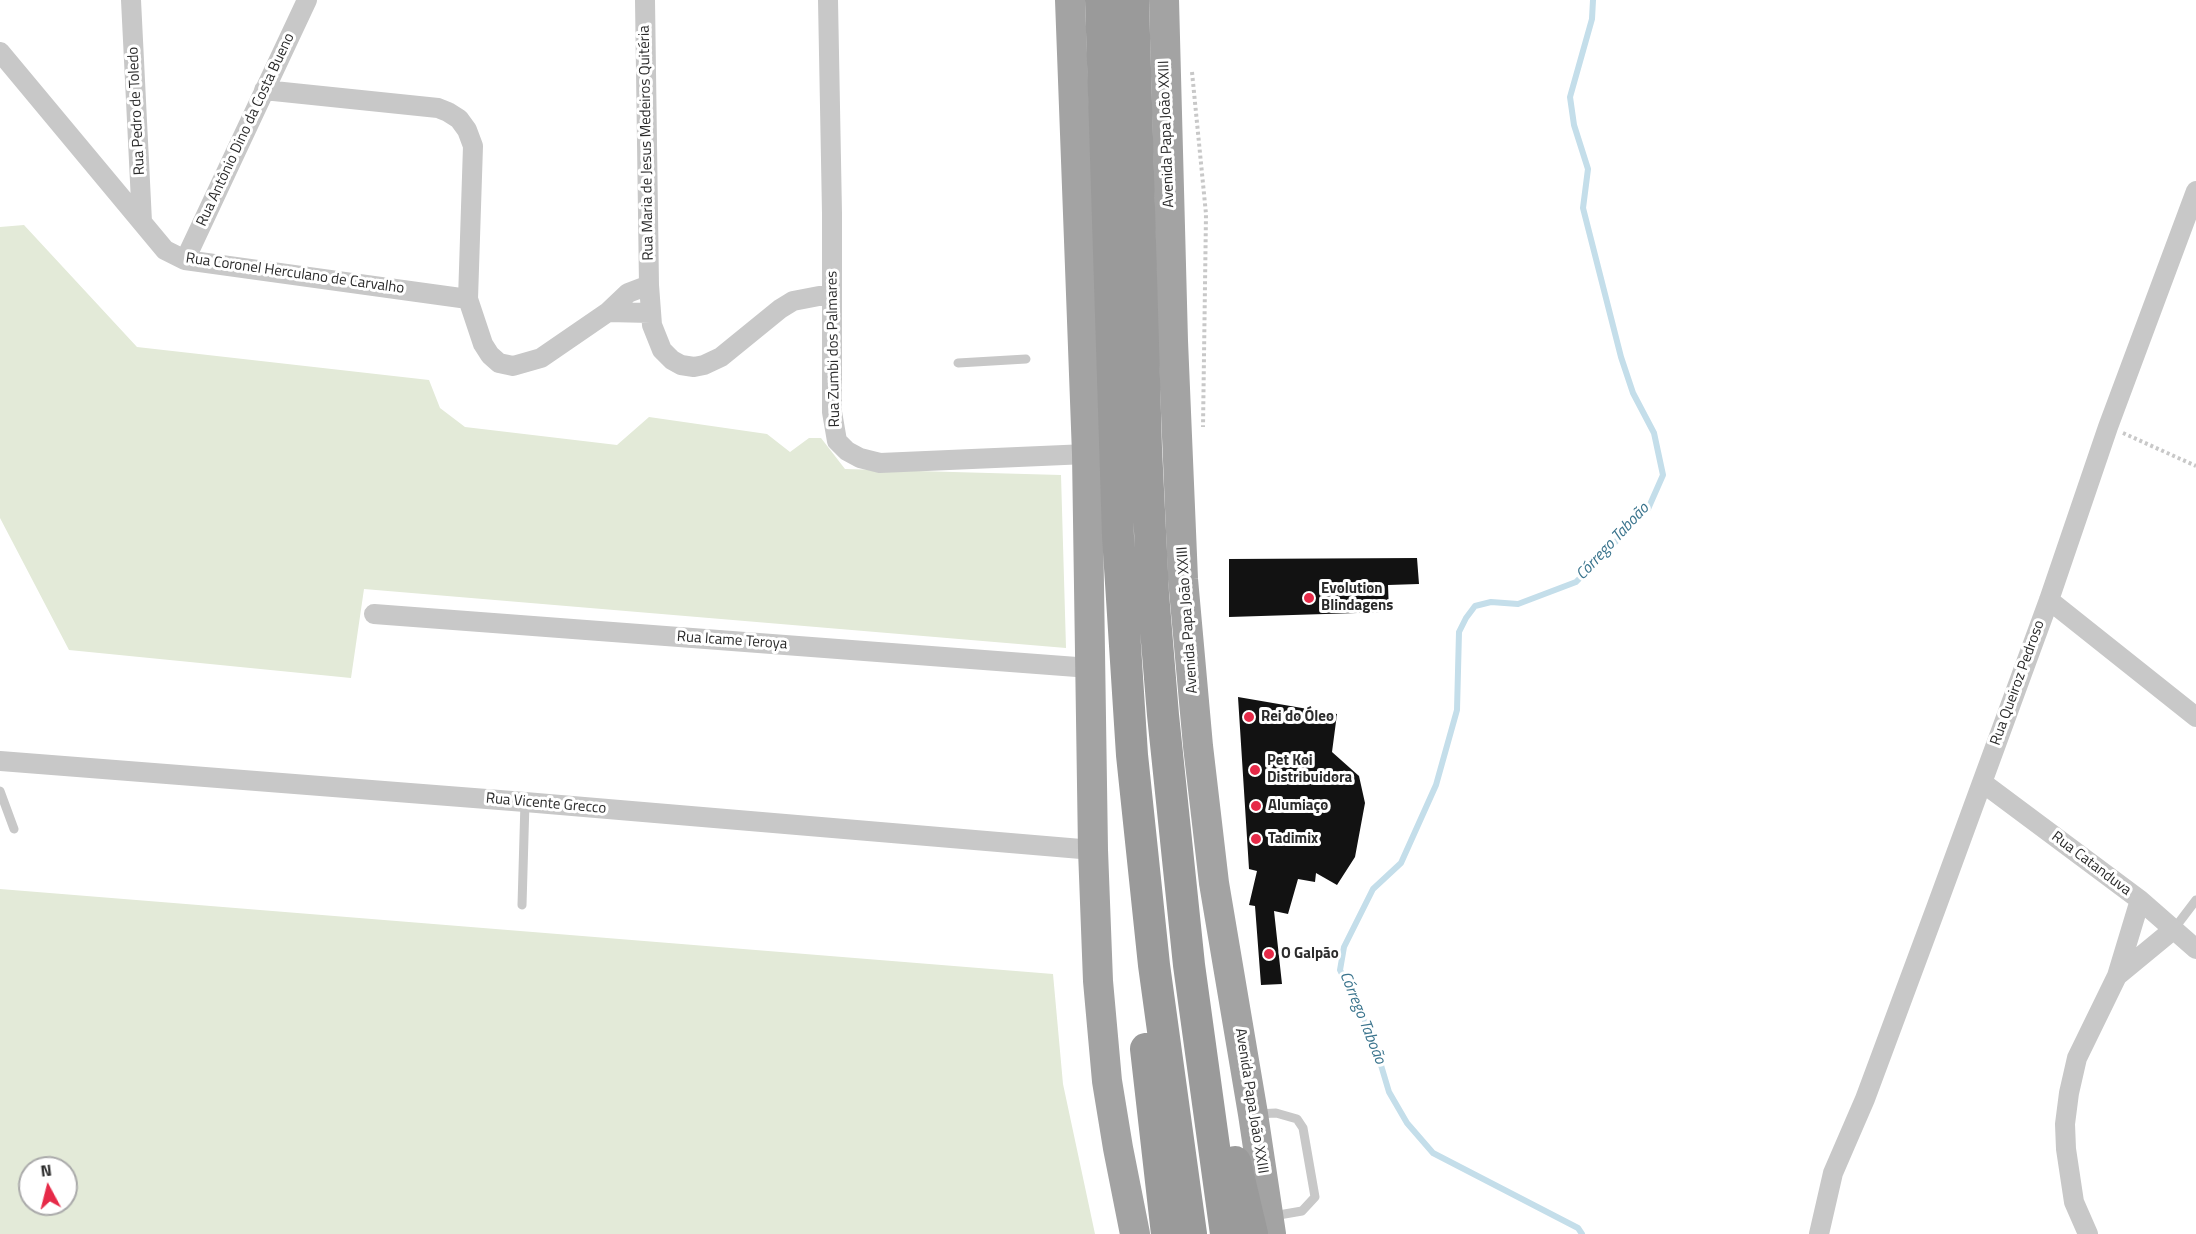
<!DOCTYPE html>
<html>
<head>
<meta charset="utf-8">
<style>
  body { margin:0 }
  #map { position:relative; width:2196px; height:1234px; overflow:hidden; background:#fff; font-family:"Titillium Web",sans-serif }
  canvas { display:block }
  .north { position:absolute; left:18px; top:1156px; width:60px; height:60px; box-sizing:border-box; background:#fff; border:2px solid #aaa; border-radius:50%; rotate:353deg; font-size:16px; font-weight:700; line-height:24px; text-align:center; color:#2b2b2b }
  .north::after { content:''; display:block; margin:auto; width:21px; height:27px; background:#e62a48; clip-path:polygon(50% 0,100% 100%,50% 72%,0 100%) }
</style>
</head>
<body>
<div id="map">
<canvas width="2196" height="1234"></canvas>
<div class="north">N</div>
</div>
<script>
const context = document.querySelector('canvas').getContext('2d');
context.lineJoin = 'round';
function fillPath(path, color) {
  context.fillStyle = color;
  context.fill(path, 'evenodd');
}
function shape(rows) {
  const path = new Path2D();
  for (const r of rows) {
    path.moveTo(r[0], r[1]);
    for (let i = 2; i < r.length; i += 2) path.lineTo(r[i], r[i + 1]);
  }
  return path;
}
function stroke(path, color, width, dash) {
  context.strokeStyle = color;
  context.lineWidth = width;
  context.lineCap = dash ? 'butt' : 'round';
  context.setLineDash(dash || []);
  context.stroke(path);
}
function label(font, color, halo, rows, align = 'center') {
  context.font = font + ' "Titillium Web",sans-serif';
  context.lineWidth = 6;
  context.setLineDash([]);
  context.textBaseline = 'middle';
  context.strokeStyle = halo;
  context.fillStyle = color;
  for (const [text, x, y, turn = 0] of rows) {
    context.save();
    context.translate(x, y);
    context.rotate((+turn || 0) * Math.PI / 180);
    context.textAlign = isNaN(turn) ? turn : align;
    if (halo) context.strokeText(text, 0, 0);
    context.fillText(text, 0, 0);
    context.restore();
  }
}
const green = shape([
  [24,225,137,347,429,380,440,408,465,427,617,445,649,417,767,434,790,452,809,438,821,438,845,469,1061,475,1066,648,364,589,351,678,69,650,0,518,0,227],
  [0,889,1053,974,1063,1084,1095,1234,0,1234],
  [30,1168,66,1168,66,1204,30,1204]
]);
const stream = shape([
  [1582,1234,1578,1228,1433,1153,1407,1123,1389,1092,1372,1035,1340,970,1344,947,1373,889,1401,863,1436,785,1457,710,1459,632,1466,618,1475,606,1491,602,1518,604,1576,582,1648,509,1663,475,1654,433,1633,393,1621,357,1583,208,1588,169,1574,125,1570,97,1592,19,1593,0]
]);
const building = shape([
  [1417,558,1419,584,1388,585,1389,612,1229,617,1229,559],
  [1238,697,1337,714,1332,752,1359,776,1365,803,1355,857,1337,885,1316,873,1315,882,1298,879,1288,914,1274,911,1282,984,1261,985,1255,906,1249,905,1257,871,1249,869]
]);
const path = shape([
  [1192,72,1206,214,1203,427],
  [2123,433,2196,466]
]);
const service = shape([
  [958,363,1026,359],
  [0,791,14,829],
  [522,905,525,802],
  [2174,929,2196,900],
  [1256,1114,1276,1113,1297,1119,1303,1128,1315,1197,1302,1211,1273,1216]
]);
const minor = shape([
  [131,0,142,222],
  [645,0,649,285,652,325,662,350,672,360,681,365,694,367,704,365,721,357,780,309,793,301,819,296,832,296],
  [828,0,832,213,832,412,837,441,847,451,860,458,880,463,1087,454],
  [0,52,165,250,185,260,468,299],
  [264,90,438,108,448,112,459,119,467,130,473,146,468,299,483,344,490,355,499,363,513,366,541,358,608,312,628,293,649,285],
  [185,260,307,0],
  [608,312,651,313],
  [2049,600,2196,717],
  [374,614,1090,668],
  [0,761,525,802,1093,850],
  [1983,783,2140,900,2196,949],
  [2117,976,2174,929],
  [1819,1234,1833,1173,1865,1099,1936,908,2049,600,2108,427,2196,191],
  [2088,1234,2074,1202,2066,1149,2065,1124,2069,1093,2077,1058,2117,976,2140,900]
]);
const primary = shape([
  [1070,0,1087,454,1093,850,1098,981,1107,1081,1118,1148,1135,1234],
  [1164,0,1173,341,1183,579,1198,746,1214,883,1253,1114,1271,1234]
]);
const trunk = shape([
  [1101,0,1118,536,1132,755,1154,965,1191,1234],
  [1133,0,1146,448,1153,593,1163,715,1189,965,1226,1234],
  [1146,1049,1167,1234],
  [1235,1162,1252,1234]
]);
const markers = [
  [1309,598,6,"#e62a48"],
  [1249,717,6,"#e62a48"],
  [1255,770,6,"#e62a48"],
  [1256,806,6,"#e62a48"],
  [1256,839,6,"#e62a48"],
  [1269,954,6,"#e62a48"]
];
const streetNames = [
  ["Rua Pedro de Toledo",137,111,-93],
  ["Rua Antônio Dino da Costa Bueno",246,130,-65],
  ["Avenida Papa João XXIII",1167,134,-92],
  ["Rua Maria de Jesus Medeiros Quitéria",647,143,-91],
  ["Rua Coronel Herculano de Carvalho",295,274,8],
  ["Rua Zumbi dos Palmares",834,349,-91],
  ["Avenida Papa João XXIII",1188,620,-94],
  ["Rua Icame Teroya",732,641,4],
  ["Rua Queiroz Pedroso",2018,683,-70],
  ["Rua Vicente Grecco",546,804,5],
  ["Rua Catanduva",2091,864,37],
  ["Avenida Papa João XXIII",1251,1101,81]
];
const poiNames = [
  ["Evolution",1321,589],
  ["Blindagens",1321,606],
  ["Rei do Óleo",1261,717],
  ["Pet Koi",1267,761],
  ["Distribuidora",1267,778],
  ["Alumiaço",1268,806],
  ["Tadimix",1268,839],
  ["O Galpão",1281,954]
];
const waterNames = [
  ["Córrego Taboão",1613,542,-47],
  ["Córrego Taboão",1362,1018,68]
];
fillPath(green, '#e3ead8');
stroke(stream, '#c4deea', 6);
fillPath(building, '#121212');
stroke(path, '#c8c8c8', 4, [3, 3]);
stroke(service, '#c8c8c8', 9);
stroke(minor, '#c8c8c8', 20);
stroke(primary, '#a3a3a3', 30);
stroke(trunk, '#9a9a9a', 32);
for (const [x, y, r, color] of markers) {
  const dot = new Path2D();
  dot.arc(x, y, r, 0, 2 * Math.PI);
  context.fillStyle = color;
  context.fill(dot);
  stroke(dot, '#fff', 2);
}
label('15px', '#2b2b2b', '#fff', streetNames);
label('bold 15px', '#2b2b2b', '#fff', poiNames, 'left');
label('italic 16px', '#3a748d', '#fff', waterNames);
</script>
</body>
</html>
